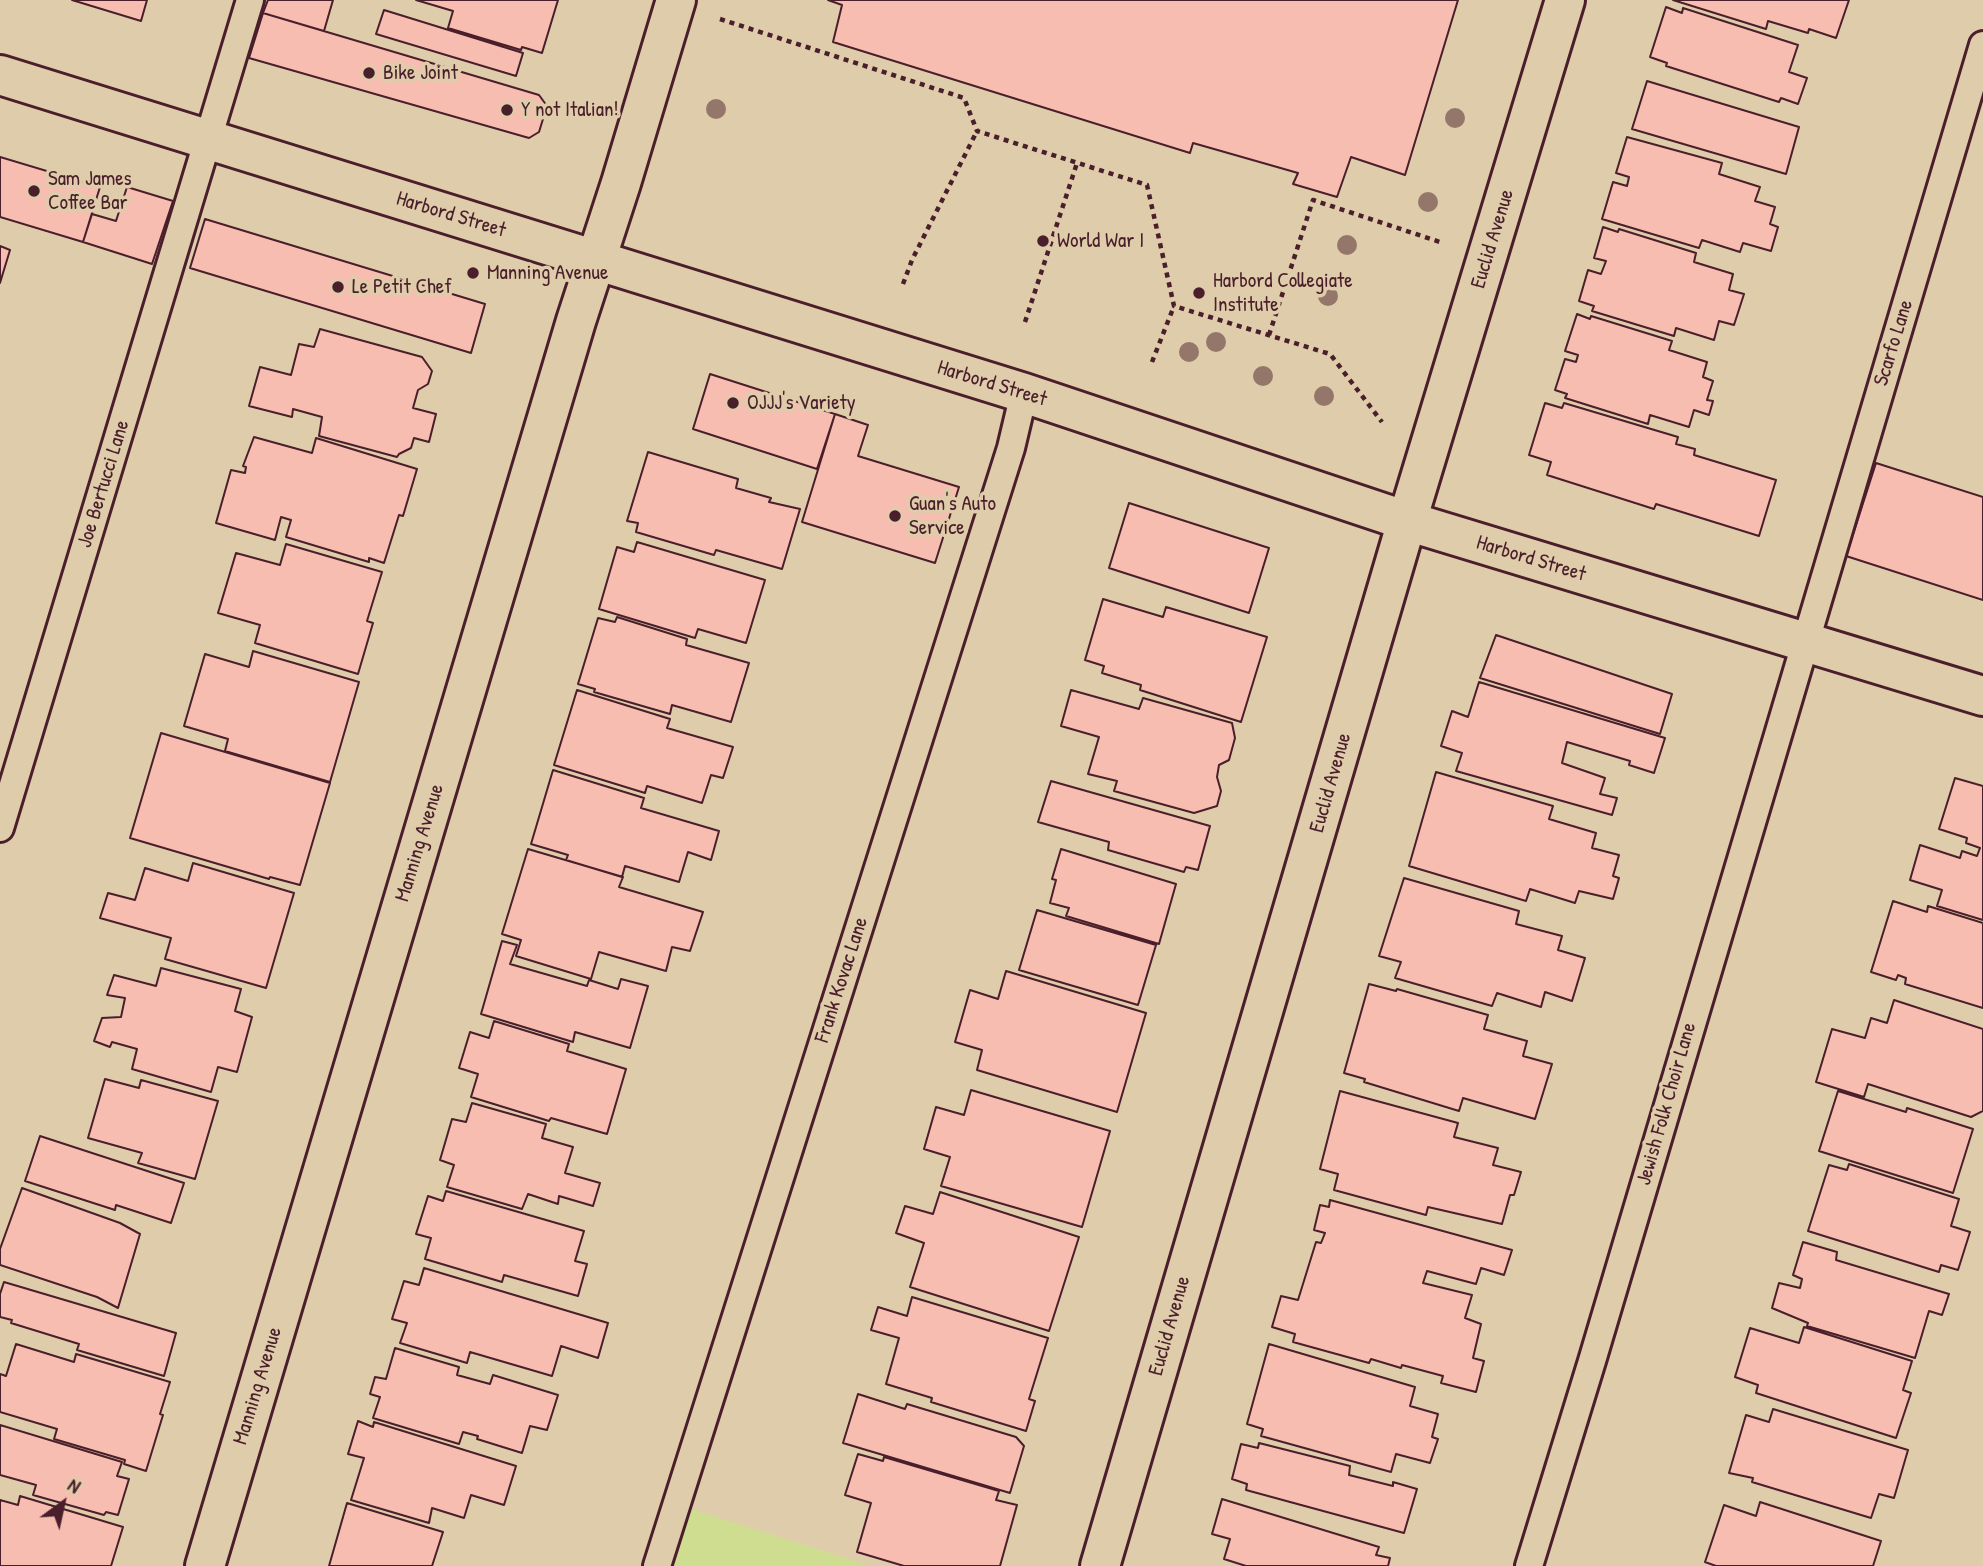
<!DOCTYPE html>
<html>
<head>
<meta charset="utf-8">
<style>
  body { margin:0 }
  #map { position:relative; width:1983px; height:1566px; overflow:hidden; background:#dfccaa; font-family:"Patrick Hand",sans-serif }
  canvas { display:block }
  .north { position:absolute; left:28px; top:1468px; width:70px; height:70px; -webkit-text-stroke:5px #dfccaa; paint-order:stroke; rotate:33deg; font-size:19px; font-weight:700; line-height:28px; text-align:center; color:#4a1f2b }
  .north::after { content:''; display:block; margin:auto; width:24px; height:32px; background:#4a1f2b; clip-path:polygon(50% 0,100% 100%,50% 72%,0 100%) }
</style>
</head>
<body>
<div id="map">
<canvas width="1983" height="1566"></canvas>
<div class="north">N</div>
</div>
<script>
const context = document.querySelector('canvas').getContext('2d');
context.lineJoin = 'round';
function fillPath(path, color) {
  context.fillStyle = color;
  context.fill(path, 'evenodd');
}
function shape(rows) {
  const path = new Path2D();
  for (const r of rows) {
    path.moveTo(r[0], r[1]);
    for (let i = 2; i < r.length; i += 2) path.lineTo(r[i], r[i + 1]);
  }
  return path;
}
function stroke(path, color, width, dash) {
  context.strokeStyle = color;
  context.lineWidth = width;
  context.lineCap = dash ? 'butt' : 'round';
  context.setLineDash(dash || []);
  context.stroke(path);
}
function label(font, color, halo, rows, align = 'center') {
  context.font = font + ' "Patrick Hand",sans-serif';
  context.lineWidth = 7;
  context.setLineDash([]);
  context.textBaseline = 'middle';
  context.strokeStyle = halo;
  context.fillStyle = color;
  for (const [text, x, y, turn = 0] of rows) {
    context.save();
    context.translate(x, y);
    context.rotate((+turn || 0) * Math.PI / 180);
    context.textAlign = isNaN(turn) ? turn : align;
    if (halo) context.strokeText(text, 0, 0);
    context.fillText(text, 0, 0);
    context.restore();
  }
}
const green = shape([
  [691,1509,871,1566,674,1566]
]);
const building = shape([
  [72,0,147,0,141,21,72,0],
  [268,0,333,0,324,31,263,13,268,0],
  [416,0,558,0,542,53,522,47,521,50,448,28,453,11,416,0],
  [828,0,1458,0,1405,175,1351,157,1337,197,1293,184,1298,173,1193,143,1190,153,833,42,842,5,828,0],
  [1673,0,1849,0,1836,38,1809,29,1808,33,1768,21,1766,29,1673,0],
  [1666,7,1682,13,1683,8,1798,45,1789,72,1807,78,1798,104,1781,98,1779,102,1666,66,1667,63,1650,57,1666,7],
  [384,10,523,53,516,76,376,34,384,10],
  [263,13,539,95,547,106,539,132,529,138,249,58,263,13],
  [1647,81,1799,127,1786,174,1632,129,1647,81],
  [1627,137,1722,163,1719,174,1760,187,1755,201,1775,207,1770,224,1778,227,1771,251,1743,243,1740,252,1702,240,1699,248,1602,219,1613,182,1627,186,1629,177,1616,173,1627,137],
  [0,157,100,187,83,242,0,217,0,157],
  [127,187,173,201,152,264,83,242,92,214,116,221,127,187],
  [205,219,485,304,471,353,190,268,205,219],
  [1603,227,1618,232,1619,229,1696,253,1694,262,1733,274,1729,290,1744,294,1734,325,1719,321,1714,340,1676,328,1674,336,1592,311,1594,306,1579,301,1588,270,1601,274,1606,261,1594,258,1603,227],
  [0,246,10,250,0,283,0,246],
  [1577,314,1590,319,1591,316,1672,341,1669,350,1707,362,1703,377,1713,381,1707,400,1713,401,1709,415,1694,410,1689,427,1650,415,1648,424,1565,398,1567,394,1555,390,1565,359,1576,362,1578,355,1565,351,1577,314],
  [320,329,422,357,432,371,428,384,418,390,413,408,436,414,429,442,414,438,411,448,399,454,397,457,319,436,322,417,293,409,292,417,249,406,260,367,291,375,299,344,314,347,320,329],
  [710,374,835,414,817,469,693,429,710,374],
  [1545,403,1562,408,1564,403,1678,437,1676,444,1695,449,1694,455,1776,480,1759,536,1656,504,1654,509,1547,475,1551,462,1529,455,1545,403],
  [835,414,868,425,858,456,959,487,935,563,802,522,835,414],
  [254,437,312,453,316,438,417,469,403,516,399,515,384,563,369,558,369,562,286,537,291,520,281,517,275,540,216,523,231,470,245,473,246,467,243,466,254,437],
  [648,452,738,479,736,488,771,498,769,502,800,509,782,569,716,550,714,555,636,532,638,523,627,521,648,452],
  [1876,463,1983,497,1983,600,1846,556,1876,463],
  [1129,503,1269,548,1249,613,1109,568,1129,503],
  [637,542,765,580,746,643,698,629,695,638,599,609,617,547,634,552,637,542],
  [286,544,382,572,367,621,373,623,358,674,255,643,260,625,218,613,236,553,280,565,286,544],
  [1103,599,1163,617,1166,607,1267,637,1241,722,1140,690,1141,685,1102,673,1104,666,1085,660,1103,599],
  [617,617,687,639,686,645,749,663,731,722,672,705,670,714,594,692,595,689,578,684,598,618,615,622,617,617],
  [1496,635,1672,694,1660,734,1480,678,1496,635],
  [253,651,359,682,330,782,225,751,228,739,184,726,205,654,249,667,253,651],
  [1479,682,1665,738,1654,773,1629,765,1630,761,1567,742,1562,763,1605,778,1600,794,1617,798,1612,815,1456,771,1462,753,1441,746,1452,711,1468,717,1479,682],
  [577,690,670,719,667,728,733,747,723,778,711,775,702,803,647,786,645,793,554,765,577,690],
  [1071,690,1139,709,1143,698,1232,723,1235,738,1229,760,1219,765,1217,777,1221,791,1217,806,1194,813,1114,791,1117,781,1088,774,1099,737,1061,726,1071,690],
  [161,733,330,783,300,885,270,877,269,879,130,838,161,733],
  [553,770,644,798,641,808,719,831,711,860,688,852,679,882,625,866,622,877,566,860,568,855,531,844,553,770],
  [1436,772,1553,806,1549,819,1596,833,1592,848,1619,855,1613,876,1619,878,1613,899,1579,891,1575,903,1530,889,1526,901,1409,866,1436,772],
  [1955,778,1983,786,1983,920,1937,906,1942,890,1910,880,1920,845,1960,858,1962,851,1977,856,1980,848,1966,843,1967,838,1939,829,1955,778],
  [1051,781,1210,826,1198,870,1186,867,1184,872,1108,850,1109,842,1038,822,1051,781],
  [528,849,623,877,619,887,703,912,690,951,672,947,666,971,599,952,591,979,516,956,521,940,502,934,528,849],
  [1061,849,1176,884,1159,944,1066,916,1069,908,1050,903,1056,880,1052,879,1061,849],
  [193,863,294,893,266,988,165,959,171,938,100,918,108,893,135,900,145,868,188,881,193,863],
  [1404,878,1519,911,1516,924,1562,936,1558,950,1585,958,1572,1001,1545,992,1541,1007,1497,993,1492,1006,1395,978,1401,962,1379,956,1404,878],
  [1893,901,1927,912,1928,906,1983,923,1983,1008,1905,984,1906,978,1898,975,1896,980,1871,972,1893,901],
  [1037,910,1156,945,1138,1005,1019,970,1037,910],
  [502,941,517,945,510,964,587,986,589,980,618,989,621,979,648,986,630,1048,575,1032,573,1042,481,1014,502,941],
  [161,968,241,989,235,1011,252,1017,237,1072,218,1067,211,1092,132,1069,137,1049,112,1042,110,1047,94,1041,102,1018,121,1017,125,998,107,995,114,975,156,986,161,968],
  [1006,971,1146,1013,1117,1112,977,1070,982,1050,955,1042,970,990,998,999,1006,971],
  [1369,984,1396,991,1397,989,1488,1015,1484,1029,1527,1041,1523,1056,1552,1064,1535,1119,1463,1098,1459,1111,1364,1082,1365,1079,1344,1073,1369,984],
  [1894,1000,1983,1029,1983,1111,1971,1117,1868,1084,1864,1097,1816,1082,1832,1029,1865,1038,1871,1018,1887,1023,1894,1000],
  [494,1021,569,1044,567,1051,626,1069,607,1134,551,1118,549,1121,471,1097,478,1074,459,1068,470,1032,489,1038,494,1021],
  [105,1079,139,1088,141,1080,218,1101,195,1179,138,1163,142,1153,88,1138,105,1079],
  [971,1090,1110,1131,1082,1227,941,1186,950,1157,924,1149,936,1107,964,1115,971,1090],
  [1340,1091,1458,1123,1454,1137,1498,1148,1493,1165,1521,1172,1514,1195,1510,1195,1502,1224,1428,1207,1426,1215,1334,1190,1338,1174,1320,1169,1340,1091],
  [1838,1091,1906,1112,1907,1108,1973,1129,1953,1193,1819,1151,1838,1091],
  [472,1103,546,1124,542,1138,573,1147,565,1173,600,1183,593,1206,559,1196,558,1204,528,1194,522,1209,447,1187,454,1165,440,1160,452,1119,466,1122,472,1103],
  [40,1136,184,1183,171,1223,116,1205,115,1210,25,1181,40,1136],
  [1849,1164,1959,1199,1951,1226,1970,1232,1958,1270,1941,1265,1939,1272,1808,1231,1829,1165,1847,1170,1849,1164],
  [22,1188,120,1223,140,1234,118,1308,97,1297,0,1265,0,1249,22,1188],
  [446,1191,584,1231,575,1261,587,1264,578,1296,504,1275,502,1282,425,1259,431,1238,416,1234,428,1196,443,1201,446,1191],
  [940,1192,1079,1237,1049,1331,910,1287,924,1243,896,1233,905,1206,933,1214,940,1192],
  [1330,1200,1512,1250,1504,1275,1481,1268,1476,1284,1427,1271,1423,1283,1472,1295,1465,1318,1481,1324,1473,1358,1484,1361,1476,1392,1441,1383,1443,1376,1402,1365,1401,1368,1371,1359,1369,1363,1293,1342,1295,1334,1272,1327,1281,1296,1298,1300,1316,1242,1321,1243,1325,1233,1314,1230,1320,1205,1329,1207,1330,1200],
  [1803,1242,1837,1252,1836,1260,1949,1294,1942,1315,1929,1311,1915,1358,1807,1326,1808,1323,1772,1308,1779,1283,1800,1288,1802,1279,1793,1275,1803,1242],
  [424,1268,608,1323,598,1358,561,1346,552,1376,470,1352,467,1363,400,1343,407,1323,392,1319,404,1281,419,1285,424,1268],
  [4,1282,176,1333,164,1376,77,1350,79,1344,11,1323,12,1320,0,1317,0,1294,4,1282],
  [912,1297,1048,1338,1029,1399,1035,1401,1026,1431,931,1402,932,1398,886,1384,899,1338,871,1330,878,1307,907,1316,912,1297],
  [1804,1327,1912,1361,1903,1390,1911,1393,1896,1438,1756,1393,1758,1385,1735,1377,1750,1328,1799,1343,1804,1327],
  [16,1344,74,1362,76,1354,170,1382,160,1414,163,1415,146,1471,124,1464,125,1460,54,1439,57,1429,0,1412,0,1374,6,1376,16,1344],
  [1269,1344,1415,1387,1410,1406,1438,1414,1432,1437,1438,1439,1430,1463,1396,1454,1391,1472,1261,1436,1263,1429,1247,1424,1269,1344],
  [395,1348,459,1367,457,1375,490,1384,493,1375,558,1395,547,1430,530,1426,522,1453,477,1439,478,1436,463,1432,459,1444,373,1418,380,1397,370,1394,375,1377,386,1379,395,1348],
  [858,1394,905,1409,907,1404,1016,1437,1024,1446,1010,1493,843,1443,858,1394],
  [1773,1409,1908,1450,1894,1498,1879,1494,1871,1518,1752,1482,1753,1478,1729,1473,1746,1415,1769,1422,1773,1409],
  [358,1421,373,1427,374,1422,516,1466,504,1505,471,1495,464,1518,432,1508,429,1523,351,1500,364,1458,348,1454,358,1421],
  [0,1425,122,1462,117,1476,129,1479,118,1515,106,1512,104,1515,33,1495,36,1485,0,1475,0,1425],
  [1259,1443,1350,1466,1349,1475,1393,1486,1393,1482,1417,1489,1404,1533,1246,1490,1247,1484,1232,1479,1241,1444,1258,1448,1259,1443],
  [858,1454,883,1461,884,1457,999,1491,996,1500,1017,1505,1000,1566,904,1566,857,1552,871,1503,845,1495,858,1454],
  [20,1496,123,1527,111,1566,0,1566,0,1500,18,1505,20,1496],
  [1222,1499,1379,1547,1376,1555,1390,1558,1388,1566,1246,1566,1224,1559,1230,1539,1212,1534,1222,1499],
  [1760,1502,1881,1541,1873,1566,1716,1566,1705,1562,1724,1505,1756,1516,1760,1502],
  [347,1503,443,1532,432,1566,329,1566,347,1503]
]);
const path = shape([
  [720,19,964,98,977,131,1147,185,1174,306,1330,354,1382,422],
  [903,284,912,260,977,131],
  [1025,322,1077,163],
  [1269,335,1313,200,1440,242],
  [1152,362,1174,306]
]);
const lane = shape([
  [0,828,250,0],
  [657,1566,1011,448,1024,393],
  [1529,1566,1592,1361,1983,45]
]);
const street = shape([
  [205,1566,576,321,621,183,676,0],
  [1100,1566,1407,521,1565,0]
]);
const secondary = shape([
  [0,75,1024,393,1407,521,1983,696]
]);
const trees = [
  [716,109],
  [1455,118],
  [1428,202],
  [1347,245],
  [1328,296],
  [1216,342],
  [1189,352],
  [1263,376],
  [1324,396]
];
const markers = [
  [369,73,7,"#4a1f2b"],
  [507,110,7,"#4a1f2b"],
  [34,191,7,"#4a1f2b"],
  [1043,241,7,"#4a1f2b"],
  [473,273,7,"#4a1f2b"],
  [338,287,7,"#4a1f2b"],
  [1199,293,7,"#4a1f2b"],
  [733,403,7,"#4a1f2b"],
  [895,516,7,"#4a1f2b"]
];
const poiNames = [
  ["Bike Joint",383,73],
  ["Y not Italian!",521,110],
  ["Sam James",48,179],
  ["Coffee Bar",48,203],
  ["World War I",1057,241],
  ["Manning Avenue",487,273],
  ["Harbord Collegiate",1213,281],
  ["Institute",1213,305],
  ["Le Petit Chef",352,287],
  ["OJJJ's Variety",747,403],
  ["Guan's Auto",909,504],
  ["Service",909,528]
];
const streetNames = [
  ["Harbord Street",451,215,17],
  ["Euclid Avenue",1493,239,-73],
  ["Scarfo Lane",1894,343,-73],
  ["Harbord Street",992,384,17],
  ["Joe Bertucci Lane",104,484,-73],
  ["Harbord Street",1531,559,17],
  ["Euclid Avenue",1331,783,-74],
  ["Manning Avenue",420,843,-73],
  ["Frank Kovac Lane",842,980,-72],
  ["Jewish Folk Choir Lane",1667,1104,-74],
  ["Euclid Avenue",1170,1326,-74],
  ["Manning Avenue",258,1386,-73]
];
fillPath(green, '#cfdd91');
fillPath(building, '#f7bdb0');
stroke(building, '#4a1f2b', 2);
stroke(lane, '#4a1f2b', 32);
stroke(street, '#4a1f2b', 44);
stroke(secondary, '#4a1f2b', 44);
stroke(path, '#4a1f2b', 4.5, [5, 5]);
stroke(lane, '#dfccaa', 26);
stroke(street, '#dfccaa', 38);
stroke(secondary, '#dfccaa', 38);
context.fillStyle = '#94776a';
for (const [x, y] of trees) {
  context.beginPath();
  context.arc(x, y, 10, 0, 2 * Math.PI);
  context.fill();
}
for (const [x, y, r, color] of markers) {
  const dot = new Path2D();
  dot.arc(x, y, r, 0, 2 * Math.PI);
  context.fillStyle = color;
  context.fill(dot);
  stroke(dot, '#dfccaa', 2.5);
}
label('21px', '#4a1f2b', '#dfccaa', poiNames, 'left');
label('21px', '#4a1f2b', '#dfccaa', streetNames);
</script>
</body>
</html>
